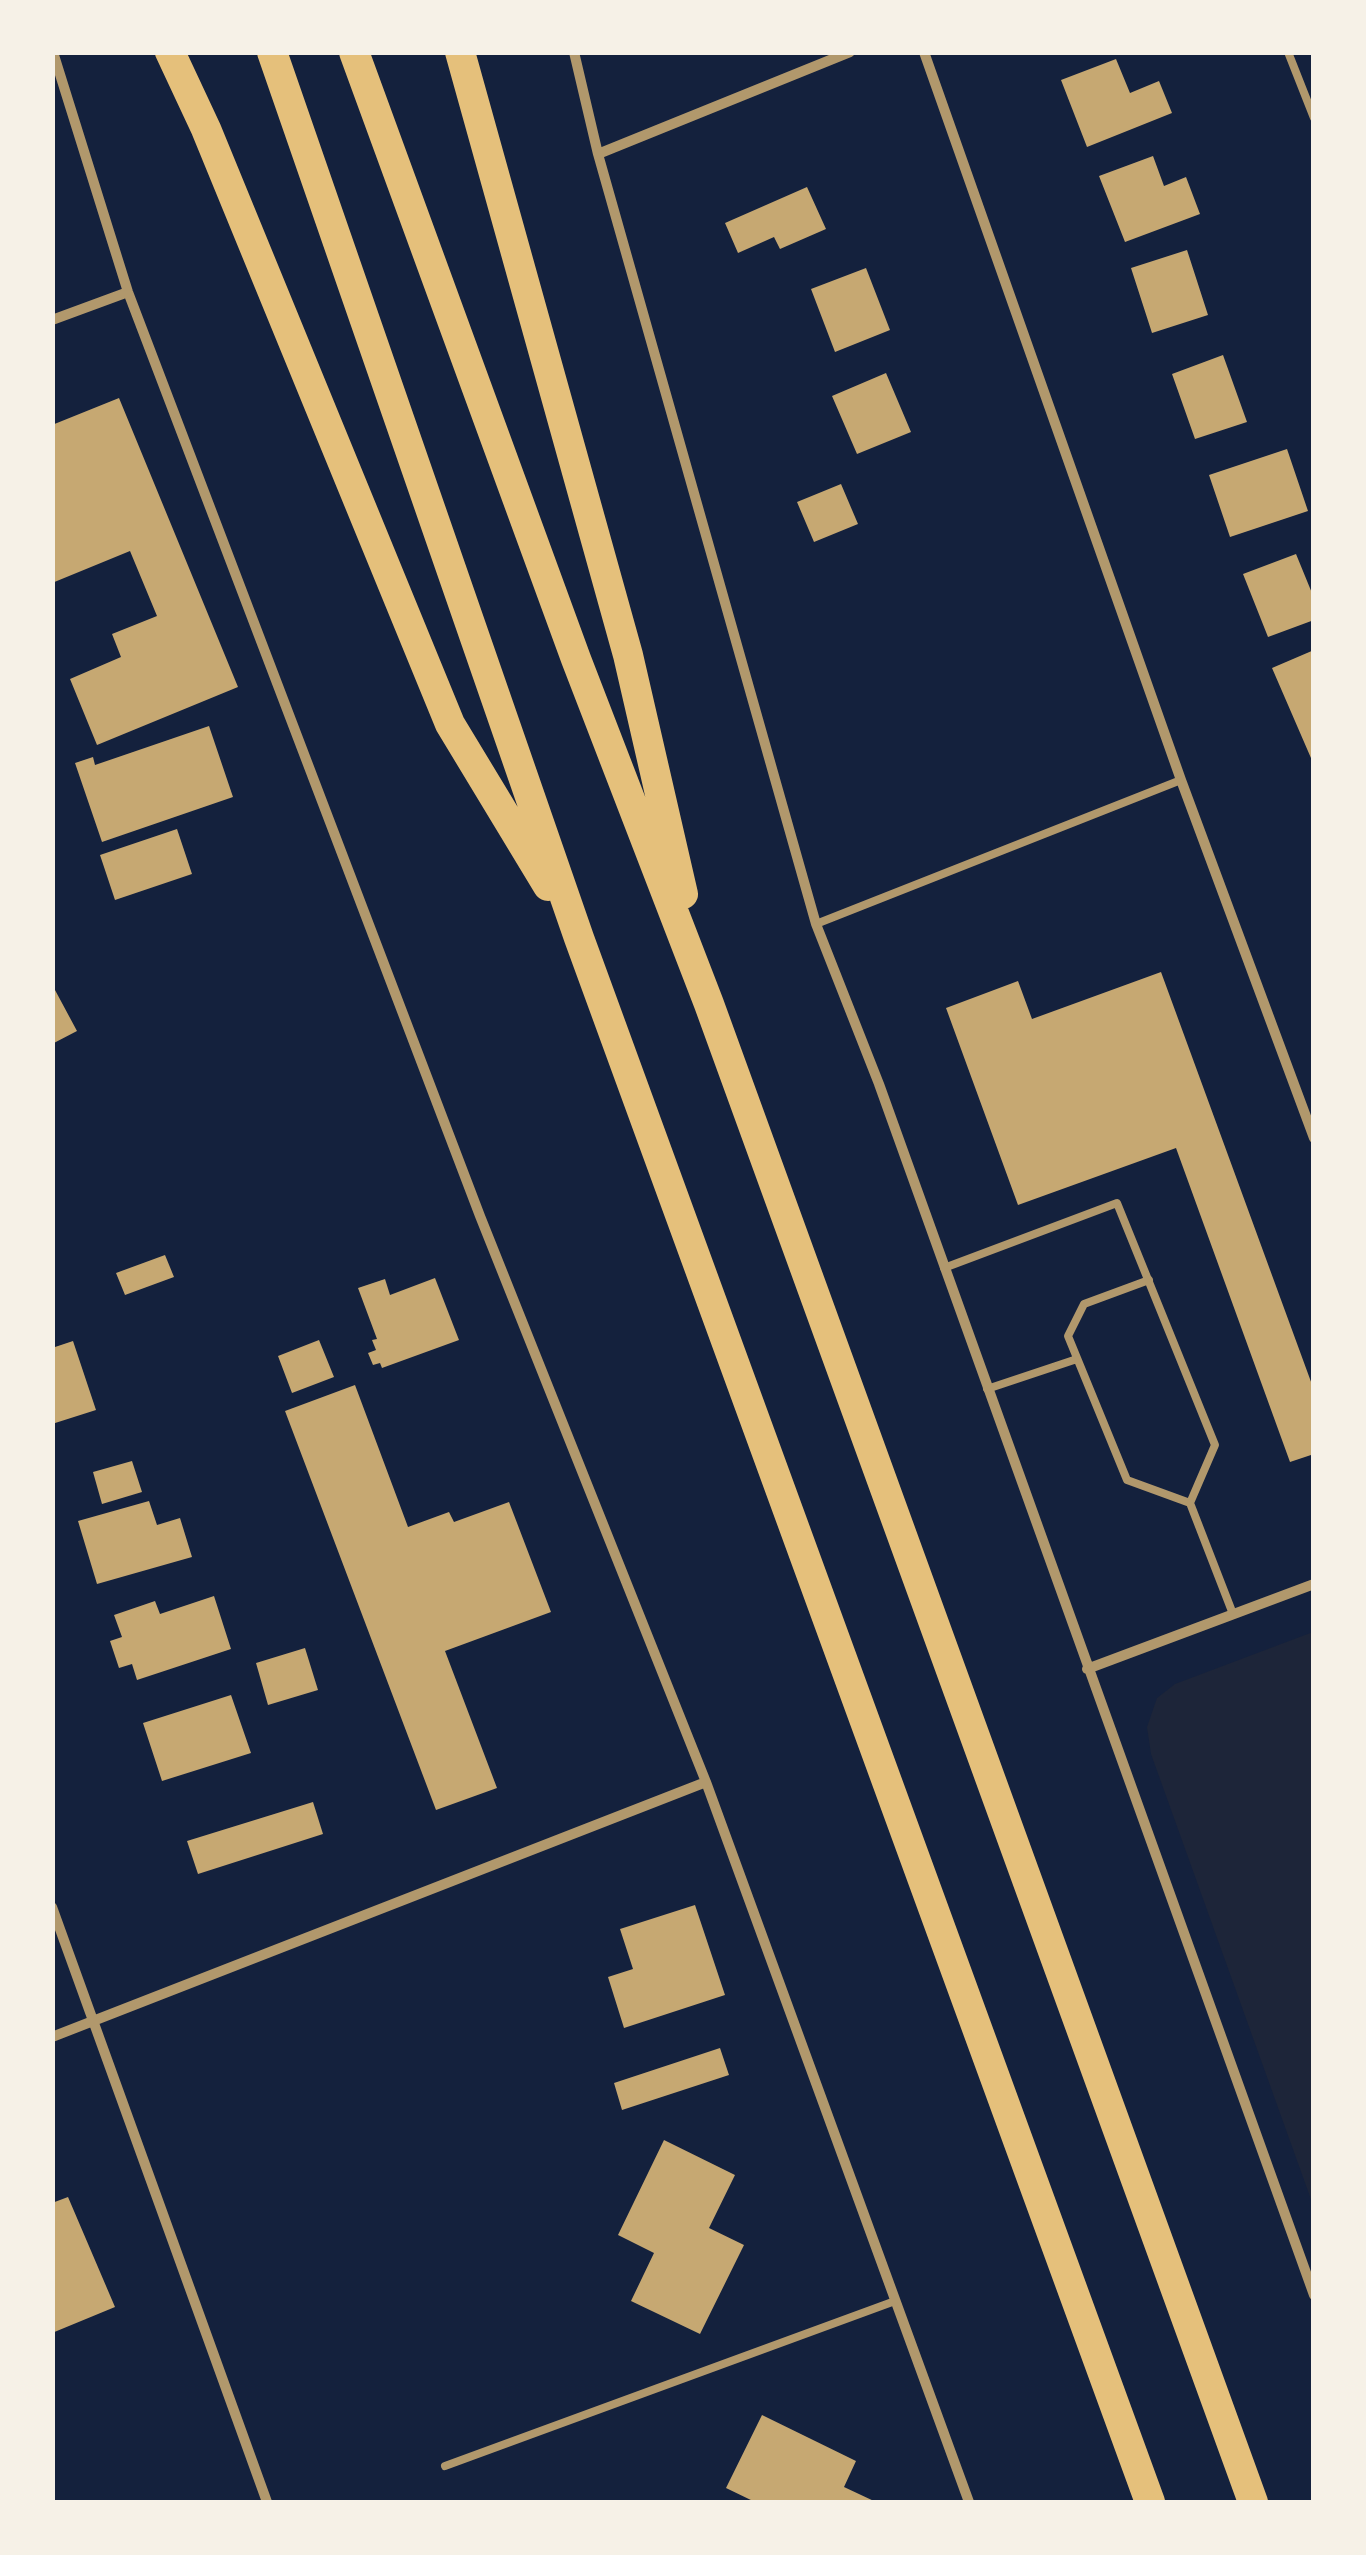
<!DOCTYPE html>
<html>
<head>
<meta charset="utf-8">
<style>
  body { margin:0 }
  #map { position:relative; width:1366px; height:2555px; overflow:hidden; background:#14213d; font-family:"Source Sans 3",sans-serif }
  canvas { display:block }
  .frame { position:absolute; inset:0; border:55px solid #f6f1e7; pointer-events:none }
</style>
</head>
<body>
<div id="map">
<canvas width="1366" height="2555"></canvas>
<div class="frame"></div>
</div>
<script>
const context = document.querySelector('canvas').getContext('2d');
context.lineJoin = 'round';
function fillPath(path, color) {
  context.fillStyle = color;
  context.fill(path, 'evenodd');
}
function shape(rows) {
  const path = new Path2D();
  for (const r of rows) {
    path.moveTo(r[0], r[1]);
    for (let i = 2; i < r.length; i += 2) path.lineTo(r[i], r[i + 1]);
  }
  return path;
}
function stroke(path, color, width, dash) {
  context.strokeStyle = color;
  context.lineWidth = width;
  context.lineCap = dash ? 'butt' : 'round';
  context.setLineDash(dash || []);
  context.stroke(path);
}
const green = shape([
  [1313,1632,1314,1632,1313,2205,1151,1754,1147,1727,1157,1698,1175,1684]
]);
const building = shape([
  [1116,59,1130,93,1159,81,1172,113,1087,147,1061,80],
  [1153,156,1164,186,1186,177,1200,214,1125,242,1099,176],
  [807,187,826,229,780,249,774,237,738,253,725,223],
  [1187,250,1208,315,1152,333,1131,268],
  [866,268,890,330,835,352,811,289],
  [1223,355,1247,422,1195,439,1172,374],
  [886,373,911,432,857,454,832,396],
  [119,398,238,687,97,745,70,679,121,657,112,634,157,616,130,551,52,583,52,425],
  [1287,449,1308,511,1230,537,1209,475],
  [841,484,858,524,814,542,797,502],
  [1296,554,1314,598,1314,620,1268,637,1243,574],
  [1314,650,1314,765,1272,668],
  [209,726,233,797,102,842,75,763,93,757,95,765],
  [177,829,192,874,115,900,100,855],
  [1161,972,1314,1390,1314,1454,1290,1462,1176,1148,1018,1205,946,1008,1018,981,1032,1019],
  [55,990,77,1031,52,1044,52,992],
  [165,1255,174,1277,125,1295,116,1273],
  [435,1278,459,1340,382,1368,380,1363,373,1365,368,1353,376,1350,372,1340,377,1339,358,1288,385,1279,390,1295],
  [319,1340,334,1377,292,1393,278,1356],
  [73,1341,96,1410,52,1424,52,1348],
  [355,1385,408,1527,449,1512,454,1522,509,1502,551,1612,445,1651,497,1788,436,1810,285,1411],
  [132,1461,142,1492,102,1504,93,1472],
  [149,1501,157,1525,180,1518,192,1557,97,1584,78,1521],
  [214,1596,231,1649,137,1680,132,1664,119,1668,110,1641,122,1637,114,1615,155,1601,160,1614],
  [305,1648,318,1690,268,1705,256,1663],
  [231,1695,251,1753,162,1781,143,1723],
  [313,1802,323,1834,198,1874,187,1841],
  [695,1905,725,1995,624,2028,608,1977,633,1969,620,1929],
  [720,2048,729,2075,622,2110,614,2083],
  [664,2140,735,2175,709,2228,744,2245,700,2334,631,2301,654,2253,618,2235],
  [68,2197,115,2307,52,2333,52,2203],
  [762,2415,856,2461,844,2487,876,2502,755,2502,726,2488]
]);
const service = shape([
  [1288,52,1314,118],
  [816,924,1181,780],
  [944,1268,1117,1203,1215,1445,1190,1503,1233,1614],
  [1149,1280,1084,1304,1068,1336,1127,1480,1190,1503],
  [987,1389,1077,1359],
  [445,2466,895,2301]
]);
const minor = shape([
  [53,52,128,292,480,1216,706,1782,969,2502],
  [574,52,598,154,816,924,879,1084,1314,2295],
  [924,52,1181,780,1314,1138],
  [598,154,850,52],
  [52,320,128,292],
  [1087,1669,1314,1584],
  [52,1907,267,2502],
  [52,2037,706,1782]
]);
const motorway = shape([
  [170,52,206,129,450,724,548,886],
  [272,52,579,938,1150,2502],
  [354,52,576,659,709,1004,1253,2502],
  [460,52,628,655,683,894]
]);
fillPath(green, '#1d2539');
fillPath(building, '#c6a872');
stroke(service, '#b1986c', 8);
stroke(minor, '#b1986c', 10);
stroke(motorway, '#e5c07b', 30);
</script>
</body>
</html>
